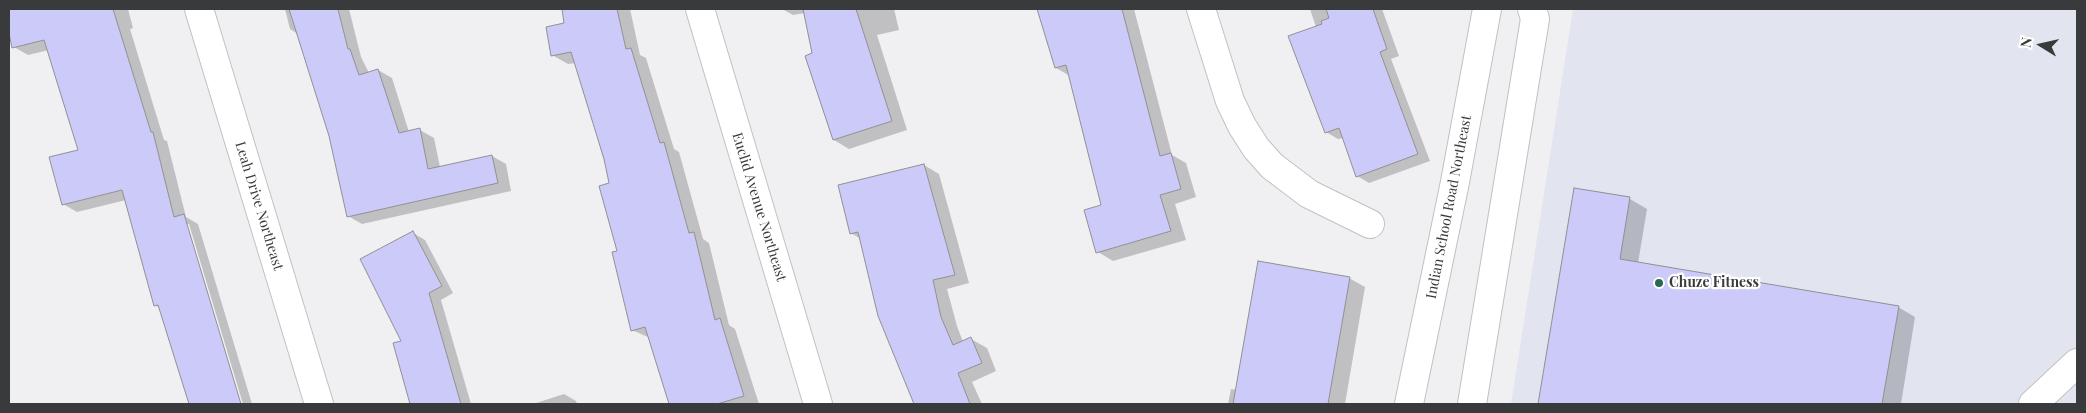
<!DOCTYPE html>
<html>
<head>
<meta charset="utf-8">
<style>
  body { margin:0 }
  #map { position:relative; width:2086px; height:413px; overflow:hidden; background:#f0f0f3; font-family:"Playfair Display",serif }
  canvas { display:block }
  .frame { position:absolute; inset:0; border:10px solid #393a3b; pointer-events:none }
  .north { position:absolute; left:2016px; top:20px; width:50px; height:50px; -webkit-text-stroke:4px #fff; paint-order:stroke; rotate:280deg; font-size:14px; font-weight:700; line-height:20px; text-align:center; color:#393a3b }
  .north::after { content:''; display:block; margin:auto; width:18px; height:22px; background:#393a3b; clip-path:polygon(50% 0,100% 100%,50% 72%,0 100%) }
</style>
</head>
<body>
<div id="map">
<canvas width="2086" height="413"></canvas>
<div class="frame"></div>
<div class="north">N</div>
</div>
<script>
const context = document.querySelector('canvas').getContext('2d');
context.lineJoin = 'round';
function fillPath(path, color) {
  context.fillStyle = color;
  context.fill(path, 'evenodd');
}
function shape(rows) {
  const path = new Path2D();
  for (const r of rows) {
    path.moveTo(r[0], r[1]);
    for (let i = 2; i < r.length; i += 2) path.lineTo(r[i], r[i + 1]);
  }
  return path;
}
function stroke(path, color, width, dash) {
  context.strokeStyle = color;
  context.lineWidth = width;
  context.lineCap = dash ? 'butt' : 'round';
  context.setLineDash(dash || []);
  context.stroke(path);
}
function label(font, color, halo, rows, align = 'center') {
  context.font = font + ' "Playfair Display",serif';
  context.lineWidth = 4.5;
  context.setLineDash([]);
  context.textBaseline = 'middle';
  context.strokeStyle = halo;
  context.fillStyle = color;
  for (const [text, x, y, turn = 0] of rows) {
    context.save();
    context.translate(x, y);
    context.rotate((+turn || 0) * Math.PI / 180);
    context.textAlign = isNaN(turn) ? turn : align;
    if (halo) context.strokeText(text, 0, 0);
    context.fillText(text, 0, 0);
    context.restore();
  }
}
const built = shape([
  [1573,9,2077,9,2077,404,1511,404]
]);
const shadow = shape([
  [9,9,128,9,133,28,130,29,164,140,167,141,186,217,198,224,252,404,243,404,189,224,186,224,240,404,190,404,160,308,155,305,126,200,77,212,63,204,80,151,49,50,28,55,14,47,9,28],
  [285,9,349,9,361,57,369,73,378,70,392,78,409,132,420,130,434,138,440,167,492,156,506,164,511,191,362,224,348,216,331,136,298,34,290,29],
  [563,9,630,9,640,55,646,58,674,149,679,152,703,239,709,243,729,325,735,329,759,404,670,404,650,338,632,330,618,252,611,184,576,63,568,64,552,55,566,24],
  [782,9,894,9,899,30,877,35,907,130,849,149,834,140,805,13,793,15],
  [1039,9,1134,9,1172,155,1186,163,1196,197,1175,204,1186,240,1113,261,1098,252,1103,205,1070,76,1056,68],
  [1310,9,1382,9,1399,56,1391,59,1430,161,1369,183,1357,176,1343,138,1338,139,1326,132,1316,27],
  [924,165,939,174,969,283,947,289,957,326,963,342,971,339,987,348,996,371,972,382,982,404,915,404,880,315,861,239,851,233],
  [1575,189,1630,199,1647,209,1638,263,1898,307,1915,317,1901,404,1540,404],
  [413,233,425,240,453,293,441,300,471,404,413,404,394,344,403,342],
  [1349,278,1365,287,1345,404,1228,404,1231,389,1237,390],
  [564,394,576,401,577,404,533,404]
]);
const building = shape([
  [9,9,113,9,151,132,153,132,174,217,184,214,241,404,189,404,158,305,154,306,122,190,62,205,49,157,78,150,44,40,12,48,9,33,9,9],
  [289,9,338,9,348,49,350,49,359,75,378,69,399,133,420,128,428,169,492,155,498,183,347,217,329,136,289,9],
  [562,9,617,9,626,49,631,48,660,143,664,142,689,233,694,232,715,320,720,318,744,396,717,404,669,404,645,327,631,331,612,252,617,251,599,186,609,183,604,159,571,52,551,56,546,27,564,23,562,9],
  [803,9,856,9,892,121,833,140,805,56,812,53,803,9],
  [1037,9,1122,9,1160,156,1171,153,1181,189,1160,195,1171,231,1096,253,1084,210,1101,205,1066,65,1055,68,1037,9],
  [1326,9,1373,9,1387,49,1380,52,1418,154,1356,177,1339,128,1325,133,1288,36,1322,24,1321,21,1329,18,1326,9],
  [924,164,955,275,933,280,941,317,953,345,971,337,982,363,958,373,970,404,914,404,878,316,858,232,850,234,838,185,924,164],
  [1574,188,1630,197,1620,259,1899,306,1882,404,1538,404,1574,188],
  [413,231,442,286,429,293,461,404,410,404,393,343,401,341,360,259,413,231],
  [1258,261,1350,277,1328,404,1233,404,1258,261]
]);
const minor = shape([
  [199,9,319,404],
  [700,9,818,404],
  [1201,9,1230,101,1242,126,1256,148,1272,166,1309,194,1370,224],
  [2033,404,2077,363]
]);
const tertiary = shape([
  [1409,404,1455,182,1487,9],
  [1472,404,1535,19,1532,9]
]);
const markers = [
  [1659,283,5,"#2b6955"]
];
const streetNames = [
  ["Leah Drive Northeast",259,206,73],
  ["Euclid Avenue Northeast",759,207,73],
  ["Indian School Road Northeast",1449,207,-79]
];
const poiNames = [
  ["Chuze Fitness",1669,283]
];
fillPath(built, '#e2e5ef');
fillPath(shadow, '#0003');
fillPath(building, '#cbcaf9');
stroke(building, '#909093', 1);
stroke(minor, '#c0c1c3', 30);
stroke(tertiary, '#c0c1c3', 30);
stroke(minor, '#fff', 28);
stroke(tertiary, '#fff', 28);
for (const [x, y, r, color] of markers) {
  const dot = new Path2D();
  dot.arc(x, y, r, 0, 2 * Math.PI);
  context.fillStyle = color;
  context.fill(dot);
  stroke(dot, '#fff', 2);
}
label('14px', '#393a3b', '#fff', streetNames);
label('bold 14px', '#393a3b', '#fff', poiNames, 'left');
</script>
</body>
</html>
